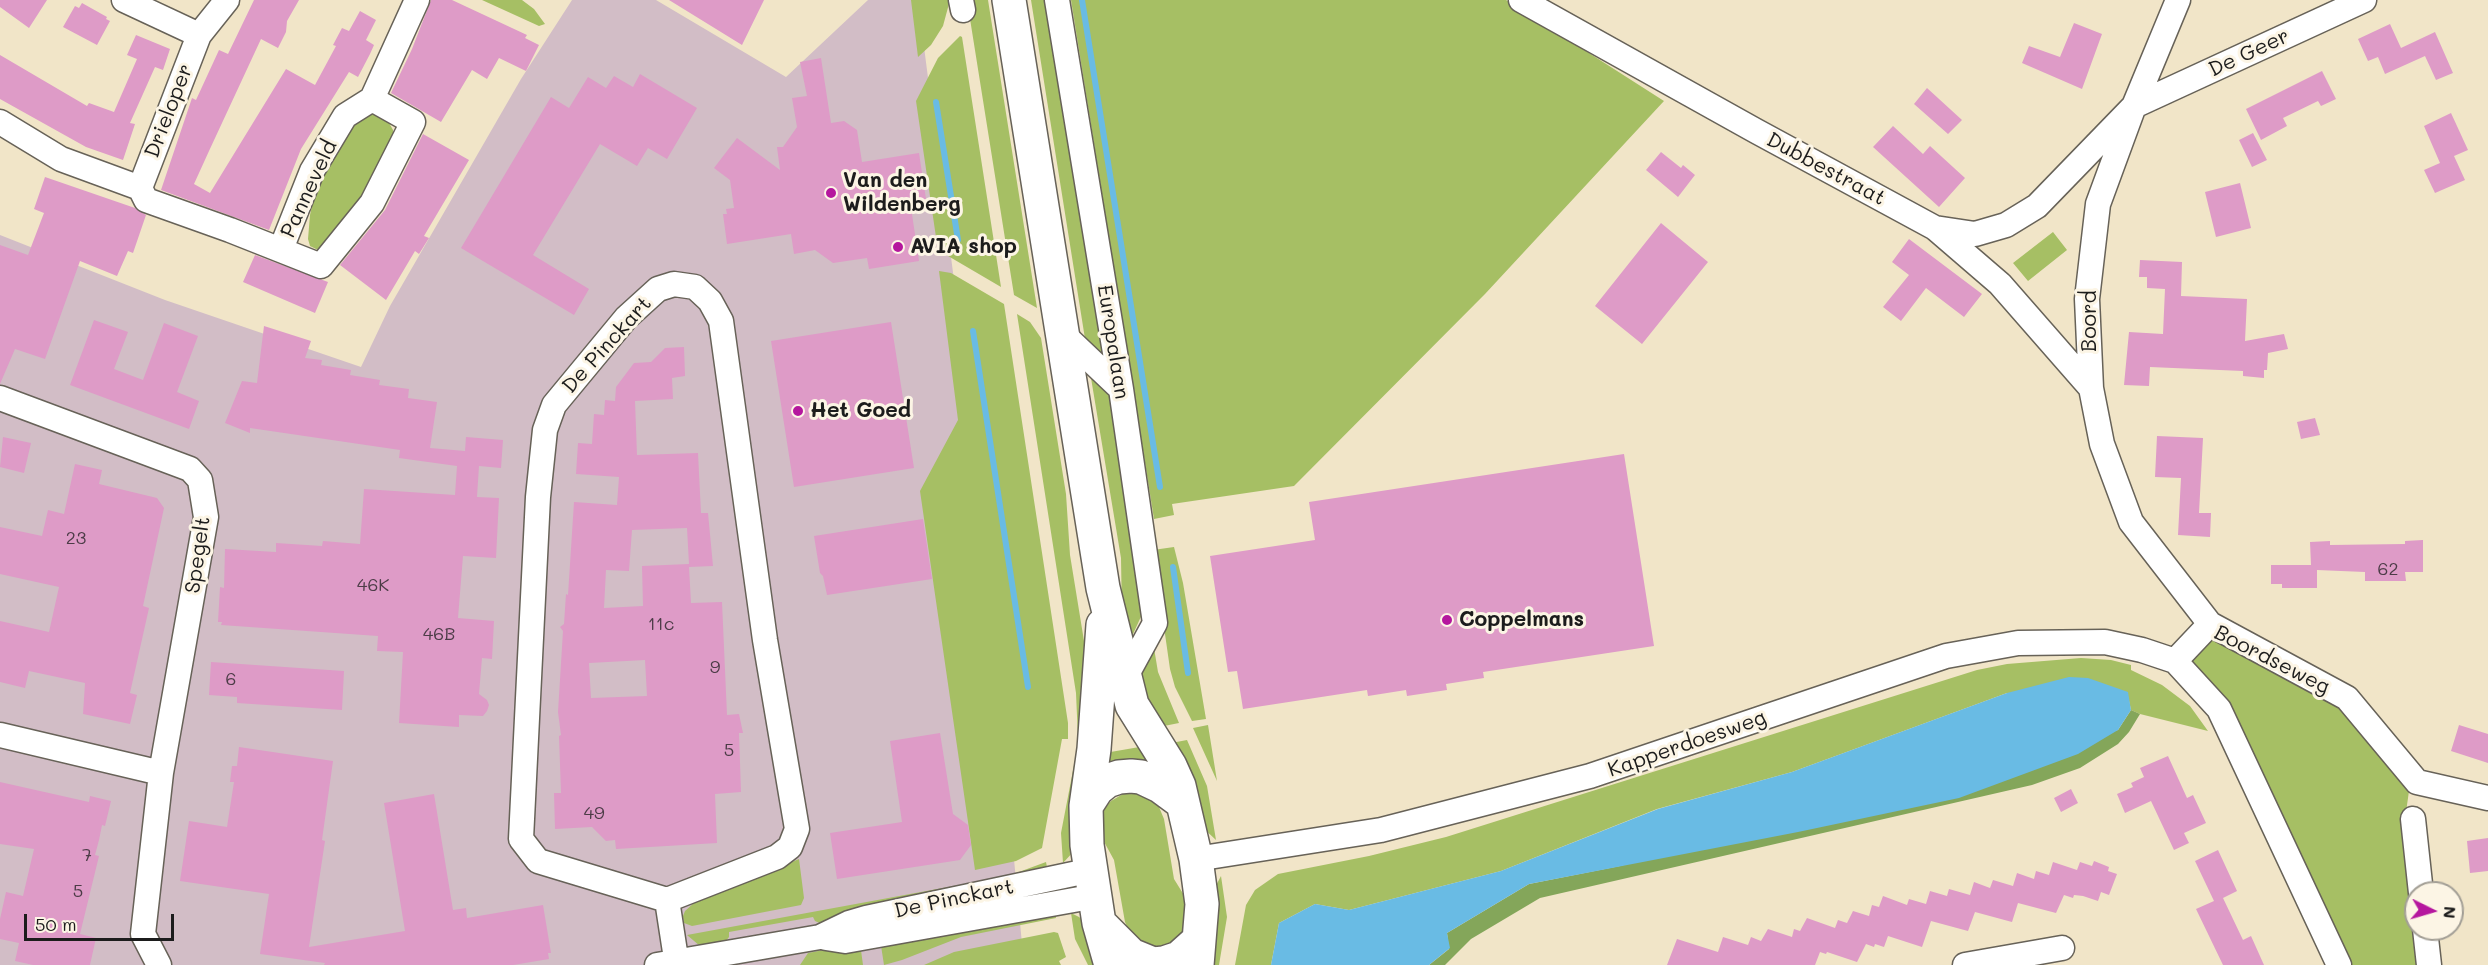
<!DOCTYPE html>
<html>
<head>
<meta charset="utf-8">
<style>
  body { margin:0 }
  #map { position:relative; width:2488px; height:965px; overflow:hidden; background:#f1e5c8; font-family:Mali,sans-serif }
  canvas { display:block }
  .north { position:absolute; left:2404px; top:881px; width:60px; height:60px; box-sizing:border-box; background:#fcf5e5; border:2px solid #a29e95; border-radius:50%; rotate:95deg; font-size:16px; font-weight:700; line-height:24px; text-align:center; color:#1c1c1c }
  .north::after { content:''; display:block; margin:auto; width:21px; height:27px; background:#b5179e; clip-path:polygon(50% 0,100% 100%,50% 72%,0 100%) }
  .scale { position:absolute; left:24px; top:914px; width:150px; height:27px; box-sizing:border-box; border:3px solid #1c1c1c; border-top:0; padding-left:8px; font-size:18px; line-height:21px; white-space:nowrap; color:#1c1c1c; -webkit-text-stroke:4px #fcf5e5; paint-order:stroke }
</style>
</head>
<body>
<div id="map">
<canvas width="2488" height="965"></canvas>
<div class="north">N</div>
<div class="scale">50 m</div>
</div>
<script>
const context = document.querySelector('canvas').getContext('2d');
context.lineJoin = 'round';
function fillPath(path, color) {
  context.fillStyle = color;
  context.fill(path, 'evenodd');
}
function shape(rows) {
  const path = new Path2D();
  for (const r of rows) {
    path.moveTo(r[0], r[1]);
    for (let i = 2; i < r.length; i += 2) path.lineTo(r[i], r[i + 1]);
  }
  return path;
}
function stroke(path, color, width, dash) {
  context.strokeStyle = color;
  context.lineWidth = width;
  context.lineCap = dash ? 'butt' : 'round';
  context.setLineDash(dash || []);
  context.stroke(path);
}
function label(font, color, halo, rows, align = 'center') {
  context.font = font + ' Mali,sans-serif';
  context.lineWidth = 6;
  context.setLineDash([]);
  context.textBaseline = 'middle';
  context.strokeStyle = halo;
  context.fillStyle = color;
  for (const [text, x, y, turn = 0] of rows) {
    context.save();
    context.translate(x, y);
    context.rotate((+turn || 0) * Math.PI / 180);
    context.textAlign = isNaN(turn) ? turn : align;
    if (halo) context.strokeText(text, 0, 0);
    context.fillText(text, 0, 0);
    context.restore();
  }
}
const industrial = shape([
  [572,0,656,0,786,77,868,0,918,0,974,436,1024,965,0,965,0,235,165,300,361,367,390,306,521,79]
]);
const green = shape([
  [482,0,522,0,534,9,545,24,539,26],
  [911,0,950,0,943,26,931,45,918,57],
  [967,0,988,0,1037,308,1014,295],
  [1031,0,1051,0,1109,363,1086,345],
  [1071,0,1506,0,1664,101,1485,294,1294,486,1172,504,1174,515,1154,519],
  [960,36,962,37,1001,287,943,253,937,244,916,101,938,58],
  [374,114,388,121,393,130,393,139,372,187,327,243,318,250,310,246,308,239,310,215,318,179,347,133,361,116],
  [2053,232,2067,250,2028,281,2013,263],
  [939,271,951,273,1004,304,1068,723,1068,739,1062,739,1042,848,1016,861,975,870,920,491,958,420],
  [1017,314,1030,322,1041,338,1066,494,1070,555,1091,684,1088,737,1078,739,1076,693],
  [1090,372,1110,389,1144,610,1128,645,1122,618,1121,558],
  [1174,547,1183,583,1206,719,1192,721,1175,687,1170,669,1153,550],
  [2212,631,2345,704,2406,781,2409,791,2406,812,2416,899,2416,929,2423,965,2345,965,2184,661],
  [1154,648,1158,672,1179,723,1154,728,1137,682,1151,649],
  [2081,658,2111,660,2131,665,2131,670,2162,685,2190,706,2208,731,2140,714,2131,710,2127,692,2007,693,1792,772,1657,809,1501,871,1349,910,1315,904,1279,923,1271,965,1235,965,1246,905,1255,890,1278,874,1369,856,1446,837,1977,670,2007,664],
  [1208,725,1217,781,1193,728],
  [1187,740,1207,786,1216,840,1200,825,1166,744],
  [1151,745,1163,764,1103,776,1099,754],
  [1078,757,1074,851,1063,863,1061,833,1075,760],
  [1135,793,1143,795,1159,807,1164,819,1174,879,1187,900,1184,930,1172,943,1165,946,1149,946,1140,942,1129,931,1125,922,1114,860,1102,838,1101,819,1105,808,1111,801,1123,794],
  [799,859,804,898,801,905,692,926,684,923,683,916,685,911,695,902],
  [1046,862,1048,872,824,925,815,921,813,917,729,932,729,937,721,947,700,946,687,935,1008,876],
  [1221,876,1227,917,1219,965,1204,965,1211,895],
  [1055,910,1056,918,961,937,902,960,884,965,880,939],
  [1071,913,1079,917,1087,923,1105,965,1088,965,1075,939],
  [1054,932,1058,933,1066,957,1059,961,1061,965,924,965,954,952],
  [860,943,863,965,800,965,808,953]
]);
const forest = shape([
  [2131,710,2140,714,2129,732,2118,744,2080,768,2032,785,1540,898,1471,939,1445,965,1429,965,1449,949,1447,933,1529,884,1620,866,2118,730]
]);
const water = shape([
  [2069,677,2088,678,2128,692,2131,710,2118,730,2078,754,1959,798,1798,832,1529,884,1447,933,1450,948,1429,965,1271,965,1279,923,1315,904,1349,910,1501,871,1658,809,1792,772,2007,693]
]);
const stream = shape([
  [1082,0,1160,487],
  [936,102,958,240],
  [973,331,1028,687],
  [1173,567,1188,673]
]);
const building = shape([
  [0,0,47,0,29,28,0,7],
  [254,0,299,0,287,21,286,32,278,48,261,39,209,151,194,184,210,193,286,69,315,85,336,46,333,45,342,28,349,31,360,11,376,20,366,40,374,45,370,54,358,77,349,72,301,149,269,230,161,190,192,98,196,100,219,50,228,54],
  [431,0,452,0,527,35,525,38,539,45,526,71,499,58,487,79,472,70,441,122,391,93,412,49],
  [669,0,764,0,742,45],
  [82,3,107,17,106,19,110,21,97,45,63,27,75,6,79,8],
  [2074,23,2102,34,2082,89,2022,63,2029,46,2060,57],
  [2390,24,2401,48,2435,32,2453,73,2436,80,2425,56,2385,74,2378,57,2368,61,2358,39],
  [136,35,170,49,163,70,155,67,130,123,135,124,123,160,86,147,0,99,0,55,87,106,89,103,114,112,137,59,127,55],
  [821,58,831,123,844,121,857,130,862,162,919,153,926,199,910,201,919,261,869,269,867,258,833,263,815,250,794,254,791,234,727,244,723,214,727,214,726,209,734,208,730,180,714,168,737,138,780,170,777,147,783,147,797,127,792,98,807,96,800,62],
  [2322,71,2336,99,2321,106,2318,101,2283,118,2287,126,2261,140,2246,109],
  [640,74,697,108,667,159,648,148,637,166,600,144,533,255,589,289,574,315,461,248,551,97,569,108,588,77,606,88,614,76,633,87],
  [1927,88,1962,120,1948,134,1914,104],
  [2451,113,2468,150,2454,156,2465,180,2435,193,2424,170,2440,163,2424,126],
  [1893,126,1923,154,1930,146,1965,178,1939,207,1873,147],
  [2253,133,2267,160,2252,167,2239,140],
  [423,134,469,160,424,236,429,238,419,254,415,251,386,300,340,265,385,210],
  [1661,152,1681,168,1683,165,1695,175,1678,197,1646,170],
  [45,177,135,208,146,215,133,253,128,251,117,276,80,261,45,359,15,349,0,384,0,245,28,255,44,213,34,209],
  [2240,183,2251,228,2216,237,2205,192],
  [1661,223,1708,262,1642,344,1595,306],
  [1909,239,1982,294,1964,317,1926,288,1901,321,1883,307,1909,275,1892,262],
  [255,255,328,282,315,313,243,282],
  [2140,260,2182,262,2181,296,2247,299,2245,341,2284,334,2288,349,2268,353,2267,370,2264,370,2264,378,2243,376,2243,371,2150,367,2149,386,2124,385,2129,332,2163,334,2165,289,2147,288,2147,277,2139,277],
  [94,320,128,332,114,369,143,380,164,323,198,336,177,392,199,401,189,429,70,385],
  [891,322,914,468,794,487,771,341],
  [264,326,311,341,305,358,322,360,321,365,351,370,350,375,380,380,379,385,409,389,408,398,437,402,430,448,465,451,466,437,503,440,501,468,479,466,477,497,499,498,496,558,463,556,458,618,494,621,492,659,482,658,479,694,487,700,489,705,487,711,483,716,459,715,459,727,399,723,403,652,377,651,378,636,221,625,222,622,218,622,220,587,224,588,225,549,276,552,276,543,322,546,323,541,360,544,364,489,455,495,457,466,399,458,400,450,250,428,250,433,225,423,242,381,257,383],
  [684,347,685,376,672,378,673,399,635,401,637,455,698,453,701,513,708,513,713,566,689,567,691,603,722,602,727,715,739,714,743,733,739,733,741,792,715,794,717,843,616,849,615,840,606,841,592,827,555,829,554,793,561,793,559,736,561,735,558,712,563,631,560,627,564,624,566,594,568,595,574,502,617,505,619,477,576,474,578,443,592,444,594,414,604,415,605,400,615,401,616,387,634,363,651,362,665,348],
  [687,528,689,564,642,566,643,606,604,608,606,570,629,571,632,530],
  [645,660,647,696,591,698,589,663],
  [2315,418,2320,435,2301,439,2297,422],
  [2157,436,2203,438,2199,513,2211,513,2210,537,2178,535,2181,478,2155,477],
  [3,437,31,443,24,473,0,467],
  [1624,454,1654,646,1483,672,1484,678,1446,684,1447,690,1407,696,1406,690,1368,696,1367,690,1243,709,1237,671,1228,672,1210,556,1315,540,1309,502],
  [75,464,102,470,99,484,157,498,164,508,143,606,149,608,130,693,137,695,130,724,83,714,85,683,29,671,25,688,0,682,0,621,49,632,59,587,0,574,0,527,42,536,48,510,64,514],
  [923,519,932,579,827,595,823,576,820,573,814,536],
  [2423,540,2423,572,2405,572,2406,581,2365,581,2365,572,2317,570,2317,588,2282,588,2282,584,2271,584,2271,565,2311,565,2310,542,2330,541,2330,545,2405,544,2405,541],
  [211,662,344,671,342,710,237,703,237,697,209,695],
  [2459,725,2488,734,2488,763,2451,751],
  [940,733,953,814,968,825,971,845,960,860,837,879,830,833,902,822,890,741],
  [239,747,333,761,322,840,325,841,309,947,405,931,384,803,434,794,453,910,466,908,467,918,543,905,551,953,548,953,549,959,513,965,324,965,325,963,260,954,269,894,180,881,189,821,227,827,234,782,230,782,232,766,237,766],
  [2168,756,2187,798,2193,795,2206,823,2184,833,2189,843,2174,850,2151,801,2125,813,2117,794,2133,787,2131,783,2144,777,2140,768],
  [0,782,89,802,90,796,111,801,105,826,102,825,99,840,95,855,99,856,80,934,96,938,90,965,33,965,15,961,19,943,0,939,0,919,6,892,23,896,34,849,0,844],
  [2071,789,2078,803,2061,812,2054,798],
  [2488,838,2488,871,2470,873,2467,841],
  [2218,850,2237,891,2223,898,2243,940,2251,936,2264,965,2223,965,2196,909,2214,901,2195,861],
  [2094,861,2109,867,2108,871,2117,874,2109,895,2101,892,2098,901,2083,896,2074,895,2073,898,2064,895,2056,913,2018,903,2012,922,1975,912,1968,931,1931,921,1922,947,1888,936,1884,947,1875,944,1874,947,1866,944,1857,962,1827,952,1826,954,1820,952,1815,965,1667,965,1677,939,1718,952,1723,937,1748,945,1751,937,1761,941,1768,929,1792,937,1794,929,1800,931,1807,918,1835,928,1838,920,1847,923,1853,911,1869,916,1872,905,1879,907,1883,896,1907,905,1909,899,1926,904,1930,891,1947,896,1949,889,1970,895,1974,882,1990,888,1993,880,2013,886,2017,873,2034,879,2036,871,2049,875,2053,862,2077,870,2080,862,2092,866]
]);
const minor = shape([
  [124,0,199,35],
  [961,0,963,10],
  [1057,0,1121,389,1155,623,1125,678],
  [1521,0,1756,131,1935,228,2000,284,2091,388],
  [2178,0,2134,106,2098,204,2087,299,2091,388,2102,444,2131,522,2210,624,2347,698,2417,782],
  [372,99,417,0],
  [0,122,61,159,140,188,146,200,230,230,321,266,372,203,413,122,372,99,345,116,312,171,281,249],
  [140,188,199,35,227,0],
  [1935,228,1975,234,2006,225,2037,206,2134,106,2364,0],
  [1062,333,1121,389],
  [0,398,190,469,200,480,206,517,161,773,143,934,159,965],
  [2175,661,2210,624],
  [0,735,161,773],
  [2417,782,2488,798],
  [2413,819,2421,893],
  [1196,859,1381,830,1590,776,1946,656,2018,643,2105,642,2142,650,2175,661,2219,709,2339,965],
  [667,900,777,857,790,847,797,829,765,640,721,321,710,301,695,287,674,284,658,289,626,318,554,405,545,430,538,497,521,839,538,861,667,900,677,965],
  [2425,929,2429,965],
  [826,938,845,941,1096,896],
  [657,965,820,937,849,923,866,918,1092,870],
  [1965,965,2062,948]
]);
const secondary = shape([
  [1009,0,1103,588,1132,705,1170,766,1179,786,1196,859,1202,904,1197,965],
  [1103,625,1094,749,1086,806,1087,845,1099,923,1111,965],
  [1086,806,1097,789,1107,781,1119,777,1131,776,1141,777,1160,786,1183,803],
  [1100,924,1131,955,1153,964,1164,963,1179,958,1199,940]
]);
const markers = [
  [831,193,6,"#b5179e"],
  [898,247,6,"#b5179e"],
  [798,411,6,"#b5179e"],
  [1447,620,6,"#b5179e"]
];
const numberNames = [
  ["23",76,538],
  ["62",2388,569],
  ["46K",373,585],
  ["11c",661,624],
  ["46B",439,634],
  ["9",715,667],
  ["6",231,679],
  ["5",729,750],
  ["49",594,813],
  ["7",87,855],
  ["5",78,891]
];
const streetNames = [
  ["De Geer",2249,53,-25],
  ["Drieloper",169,111,-69],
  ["Dubbestraat",1826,169,28],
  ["Panneveld",309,189,-65],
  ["Boord",2090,321,-90],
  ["Europalaan",1113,342,81],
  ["De Pinckart",607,345,-48],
  ["Spegelt",198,555,-82],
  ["Boordseweg",2272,660,27],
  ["Kapperdoesweg",1687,744,-19],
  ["De Pinckart",954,899,-12]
];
const poiNames = [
  ["Van den",843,181],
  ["Wildenberg",843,205],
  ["AVIA shop",910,247],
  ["Het Goed",810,411],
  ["Coppelmans",1459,620]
];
fillPath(industrial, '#d2bdc6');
fillPath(green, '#a6bf64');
fillPath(forest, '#84a65a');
fillPath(water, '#69bbe4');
stroke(stream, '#69bbe4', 6);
fillPath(building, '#de9bc7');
stroke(minor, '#676258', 27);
stroke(secondary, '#676258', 36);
stroke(minor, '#fff', 24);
stroke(secondary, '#fff', 33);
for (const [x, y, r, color] of markers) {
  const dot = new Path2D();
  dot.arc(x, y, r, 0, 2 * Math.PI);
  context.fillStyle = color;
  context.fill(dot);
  stroke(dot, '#fcf5e5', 2);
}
label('18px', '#4c3c47', null, numberNames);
label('21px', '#1c1c1c', '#fcf5e5', streetNames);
label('bold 21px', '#1c1c1c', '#fcf5e5', poiNames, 'left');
</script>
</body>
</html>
